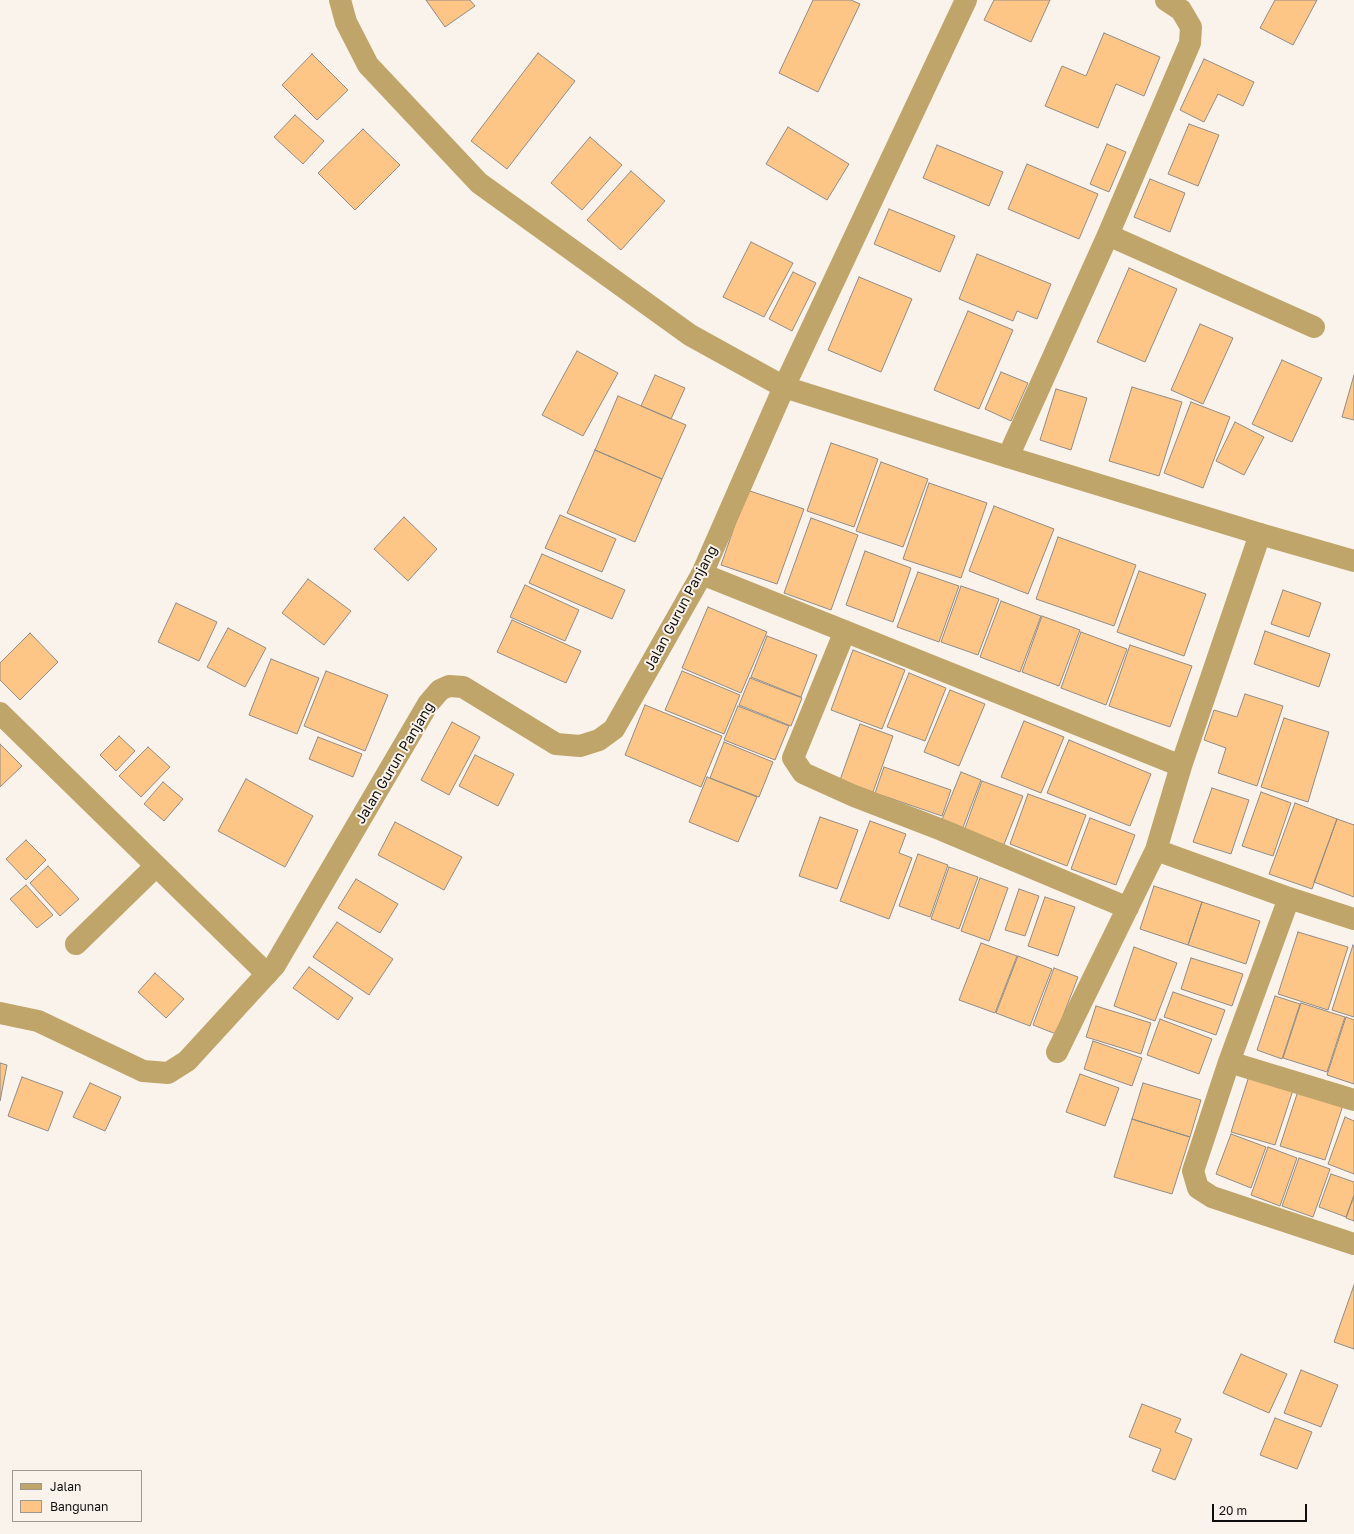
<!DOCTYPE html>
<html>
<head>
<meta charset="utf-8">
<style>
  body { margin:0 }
  #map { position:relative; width:1354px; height:1534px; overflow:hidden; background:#faf3eb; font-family:"Golos Text",sans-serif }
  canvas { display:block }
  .legend { position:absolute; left:12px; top:1470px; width:130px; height:52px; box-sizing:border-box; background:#faf3eb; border:1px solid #9c9791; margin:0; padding:5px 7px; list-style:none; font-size:12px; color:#0f0d0b }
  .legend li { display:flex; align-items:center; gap:8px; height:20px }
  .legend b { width:20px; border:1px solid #9c9791 }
  .scale { position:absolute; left:1212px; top:1504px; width:95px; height:18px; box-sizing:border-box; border:2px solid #0f0d0b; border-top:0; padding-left:5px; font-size:12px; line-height:14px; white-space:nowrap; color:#0f0d0b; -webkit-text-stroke:3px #faf3eb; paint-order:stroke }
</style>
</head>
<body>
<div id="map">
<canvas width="1354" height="1534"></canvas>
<ul class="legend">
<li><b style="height:5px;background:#bfa569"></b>Jalan</li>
<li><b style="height:11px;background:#fdc686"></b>Bangunan</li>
</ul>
<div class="scale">20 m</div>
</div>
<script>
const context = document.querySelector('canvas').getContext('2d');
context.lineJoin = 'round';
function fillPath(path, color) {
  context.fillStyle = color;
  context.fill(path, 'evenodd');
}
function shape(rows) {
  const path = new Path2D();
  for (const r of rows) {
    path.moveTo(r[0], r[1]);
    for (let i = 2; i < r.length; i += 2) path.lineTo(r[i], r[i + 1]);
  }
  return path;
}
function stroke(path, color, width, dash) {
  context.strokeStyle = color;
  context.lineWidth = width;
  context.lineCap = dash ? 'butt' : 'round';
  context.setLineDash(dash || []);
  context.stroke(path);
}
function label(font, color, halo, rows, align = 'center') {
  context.font = font + ' "Golos Text",sans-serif';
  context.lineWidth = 4;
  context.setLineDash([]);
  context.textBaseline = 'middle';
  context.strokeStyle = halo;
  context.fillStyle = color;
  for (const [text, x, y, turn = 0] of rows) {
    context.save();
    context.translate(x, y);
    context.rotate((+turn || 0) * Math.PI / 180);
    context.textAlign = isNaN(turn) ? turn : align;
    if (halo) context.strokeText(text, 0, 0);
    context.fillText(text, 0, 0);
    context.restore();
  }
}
const building = shape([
  [426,0,470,0,475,6,445,27,426,0],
  [813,0,851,0,860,4,818,92,779,73,813,0],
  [994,0,1050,0,1031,42,984,20,994,0],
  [1275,0,1317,0,1293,45,1260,28,1275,0],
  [1104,33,1160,57,1144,96,1116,84,1098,128,1045,106,1062,66,1086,76,1104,33],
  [538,53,575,81,507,169,471,141,538,53],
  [312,54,348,90,317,120,282,85,312,54],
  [1204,59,1254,82,1243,106,1218,94,1204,122,1180,110,1204,59],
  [295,115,324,141,303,164,274,137,295,115],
  [1189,124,1219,135,1198,186,1168,174,1189,124],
  [788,127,849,164,827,200,766,164,788,127],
  [363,129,400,165,355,210,318,173,363,129],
  [590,137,622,165,582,210,551,183,590,137],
  [1107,144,1126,152,1109,192,1090,184,1107,144],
  [937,145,1003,172,989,206,923,178,937,145],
  [1027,164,1098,194,1079,239,1008,209,1027,164],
  [631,171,665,201,621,250,587,220,631,171],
  [1150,179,1185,193,1170,232,1134,217,1150,179],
  [889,209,955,236,940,272,874,244,889,209],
  [751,242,793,263,764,317,723,297,751,242],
  [977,254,1051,284,1037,319,1017,311,1013,321,959,299,977,254],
  [1129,268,1177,289,1145,362,1097,342,1129,268],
  [793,272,816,283,792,331,769,319,793,272],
  [859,277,912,299,881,372,828,350,859,277],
  [968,311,1013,330,979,409,934,390,968,311],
  [1200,324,1233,338,1203,404,1171,390,1200,324],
  [577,351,618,373,583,436,542,415,577,351],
  [1282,360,1322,378,1292,442,1252,424,1282,360],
  [1001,372,1028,383,1011,421,985,409,1001,372],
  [655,375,685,388,671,419,641,406,655,375],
  [1354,375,1354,420,1342,417,1354,375],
  [1132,387,1182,402,1159,476,1109,461,1132,387],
  [1056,389,1087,398,1071,450,1040,440,1056,389],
  [618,396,686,425,662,479,595,450,618,396],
  [1191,402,1230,417,1203,488,1164,473,1191,402],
  [1235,422,1264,437,1244,475,1216,461,1235,422],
  [831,443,878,459,854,527,807,511,831,443],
  [595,450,662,479,635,542,567,513,595,450],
  [881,462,928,479,903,547,856,531,881,462],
  [929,483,987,503,961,578,903,559,929,483],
  [747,490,804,509,777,584,721,565,747,490],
  [994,506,1054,529,1028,594,969,571,994,506],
  [560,515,616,539,602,572,545,548,560,515],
  [404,517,437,549,408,581,374,549,404,517],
  [811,518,858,535,831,610,784,593,811,518],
  [1058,537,1136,565,1114,626,1036,599,1058,537],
  [865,551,911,568,893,622,846,605,865,551],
  [542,554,625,590,612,619,529,583,542,554],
  [1139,571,1206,594,1184,656,1117,632,1139,571],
  [918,572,959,586,939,642,897,627,918,572],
  [308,579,351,611,324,645,282,613,308,579],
  [525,585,579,610,565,641,510,617,525,585],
  [961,586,999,599,978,655,941,642,961,586],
  [1283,590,1321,603,1309,637,1271,624,1283,590],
  [1001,601,1041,616,1020,672,980,657,1001,601],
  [176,603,217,622,199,661,158,642,176,603],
  [708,607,767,632,741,693,682,668,708,607],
  [1042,616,1080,630,1059,686,1022,672,1042,616],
  [512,620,581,651,566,683,497,652,512,620],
  [228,628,266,648,245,687,207,667,228,628],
  [1265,631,1330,654,1319,687,1254,664,1265,631],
  [1081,632,1127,649,1106,705,1061,688,1081,632],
  [30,633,58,662,20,700,0,680,0,663,30,633],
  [767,636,817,655,801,697,751,677,767,636],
  [1130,645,1192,666,1170,727,1109,706,1130,645],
  [853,650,905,670,882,729,831,710,853,650],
  [271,659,319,678,297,734,249,715,271,659],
  [326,671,388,695,365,751,304,726,326,671],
  [682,671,740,695,724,734,665,710,682,671],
  [909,673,946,688,925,741,887,727,909,673],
  [750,678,802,698,791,726,739,705,750,678],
  [950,690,985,704,959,766,924,752,950,690],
  [1245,694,1283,706,1257,786,1218,773,1226,748,1204,740,1214,710,1237,717,1245,694],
  [645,705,722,736,701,787,625,755,645,705],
  [738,706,789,726,775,760,724,740,738,706],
  [1284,718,1329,732,1308,802,1261,787,1284,718],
  [1024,721,1064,737,1041,793,1001,777,1024,721],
  [452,722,480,737,449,795,421,780,452,722],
  [860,724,893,736,873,792,840,780,860,724],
  [119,736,135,751,116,771,100,755,119,736],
  [318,737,362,754,353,777,309,759,318,737],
  [1069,740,1151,774,1130,826,1047,793,1069,740],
  [724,742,773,762,759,797,710,778,724,742],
  [0,744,22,766,0,787,0,744],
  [148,747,170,767,141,797,119,776,148,747],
  [475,755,514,774,498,806,459,786,475,755],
  [884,767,951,790,942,816,875,793,884,767],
  [961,772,981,780,962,830,941,822,961,772],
  [707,777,757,797,738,842,689,822,707,777],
  [246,779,313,816,285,867,218,831,246,779],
  [982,781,1023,796,1003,847,964,831,982,781],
  [163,782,183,799,164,821,144,804,163,782],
  [1212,788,1249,800,1231,854,1193,842,1212,788],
  [1261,792,1291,803,1273,856,1242,846,1261,792],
  [1028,794,1086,815,1067,866,1010,844,1028,794],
  [1295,803,1337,819,1312,889,1269,874,1295,803],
  [820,817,858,830,837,889,799,876,820,817],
  [1090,818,1135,835,1116,885,1071,869,1090,818],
  [1337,819,1354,825,1354,897,1314,882,1337,819],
  [870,821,906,834,899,853,912,858,889,919,840,901,870,821],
  [395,822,462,857,444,890,378,855,395,822],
  [26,840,46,860,26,880,6,859,26,840],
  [918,854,948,865,930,917,899,906,918,854],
  [48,866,79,899,60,916,30,883,48,866],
  [949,867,978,877,959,929,931,919,949,867],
  [980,878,1008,888,989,941,961,931,980,878],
  [356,879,398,904,380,933,338,908,356,879],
  [26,885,53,915,37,928,10,899,26,885],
  [1154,886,1202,902,1188,945,1140,929,1154,886],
  [1019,889,1039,896,1025,936,1005,930,1019,889],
  [1045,897,1075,907,1058,956,1028,946,1045,897],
  [1202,902,1260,921,1246,964,1188,945,1202,902],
  [337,922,393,959,369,995,313,957,337,922],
  [1298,932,1348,947,1328,1010,1278,994,1298,932],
  [981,943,1017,956,995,1013,959,1000,981,943],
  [1353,945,1354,946,1354,1017,1332,1010,1353,945],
  [1134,947,1177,963,1155,1021,1114,1006,1134,947],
  [1018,956,1052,969,1030,1026,996,1013,1018,956],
  [1191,958,1243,974,1232,1006,1181,989,1191,958],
  [309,967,353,998,338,1020,293,988,309,967],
  [1054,968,1078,977,1056,1034,1033,1025,1054,968],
  [155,973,184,999,166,1018,138,992,155,973],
  [1173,992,1225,1010,1216,1035,1164,1017,1173,992],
  [1275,996,1300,1004,1282,1059,1257,1050,1275,996],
  [1301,1003,1345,1017,1327,1072,1283,1058,1301,1003],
  [1096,1006,1151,1023,1141,1054,1086,1037,1096,1006],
  [1346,1017,1354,1020,1354,1084,1327,1075,1346,1017],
  [1160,1019,1212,1039,1199,1074,1147,1055,1160,1019],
  [1093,1041,1142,1058,1132,1086,1084,1069,1093,1041],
  [0,1063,7,1065,0,1101,0,1063],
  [1250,1073,1294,1087,1275,1145,1231,1132,1250,1073],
  [1080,1074,1119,1088,1105,1126,1066,1112,1080,1074],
  [22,1077,63,1092,48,1131,8,1116,22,1077],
  [90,1083,121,1097,105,1131,73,1117,90,1083],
  [1143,1083,1201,1100,1190,1137,1132,1119,1143,1083],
  [1299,1088,1344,1102,1325,1160,1280,1146,1299,1088],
  [1345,1117,1354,1121,1354,1174,1328,1164,1345,1117],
  [1132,1119,1190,1137,1172,1194,1114,1177,1132,1119],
  [1231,1134,1266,1147,1251,1188,1216,1174,1231,1134],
  [1268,1147,1297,1158,1280,1206,1251,1195,1268,1147],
  [1299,1158,1330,1169,1313,1217,1282,1206,1299,1158],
  [1331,1174,1354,1182,1354,1195,1346,1217,1319,1207,1331,1174],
  [1354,1196,1354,1221,1346,1218,1354,1196],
  [1354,1285,1354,1349,1334,1342,1354,1285],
  [1241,1354,1287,1374,1269,1413,1223,1393,1241,1354],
  [1301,1370,1338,1385,1321,1427,1284,1413,1301,1370],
  [1142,1404,1181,1419,1175,1432,1192,1439,1175,1480,1152,1471,1161,1449,1129,1437,1142,1404],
  [1275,1418,1312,1432,1297,1469,1260,1455,1275,1418]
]);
const minor = shape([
  [1108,235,1314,327],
  [1008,457,1108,235,1190,43,1191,27,1181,10,1166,0],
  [702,574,1181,766],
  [845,631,793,758,803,773,854,796,942,830,1128,908],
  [0,713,267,974],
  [1156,850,1289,898,1354,919],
  [1289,898,1229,1062,1193,1171,1198,1188,1212,1197,1354,1244],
  [76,944,156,866],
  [1057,1052,1156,850,1181,766,1260,534],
  [1229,1062,1354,1100]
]);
const tertiary = shape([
  [340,0,346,22,368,65,479,183,690,335,784,387,1008,457,1260,534,1354,561],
  [0,1013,38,1021,143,1071,168,1073,187,1061,275,965,428,704,440,690,449,686,463,687,556,744,580,746,599,740,614,729,702,574,784,387,966,0]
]);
const streetNames = [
  ["Jalan Gurun Panjang",681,608,-62],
  ["Jalan Gurun Panjang",395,763,-59]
];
fillPath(building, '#fdc686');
stroke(building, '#928c85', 1);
stroke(minor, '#bfa569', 22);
stroke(tertiary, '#bfa569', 22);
label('14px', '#0f0d0b', '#faf3eb', streetNames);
</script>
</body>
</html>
